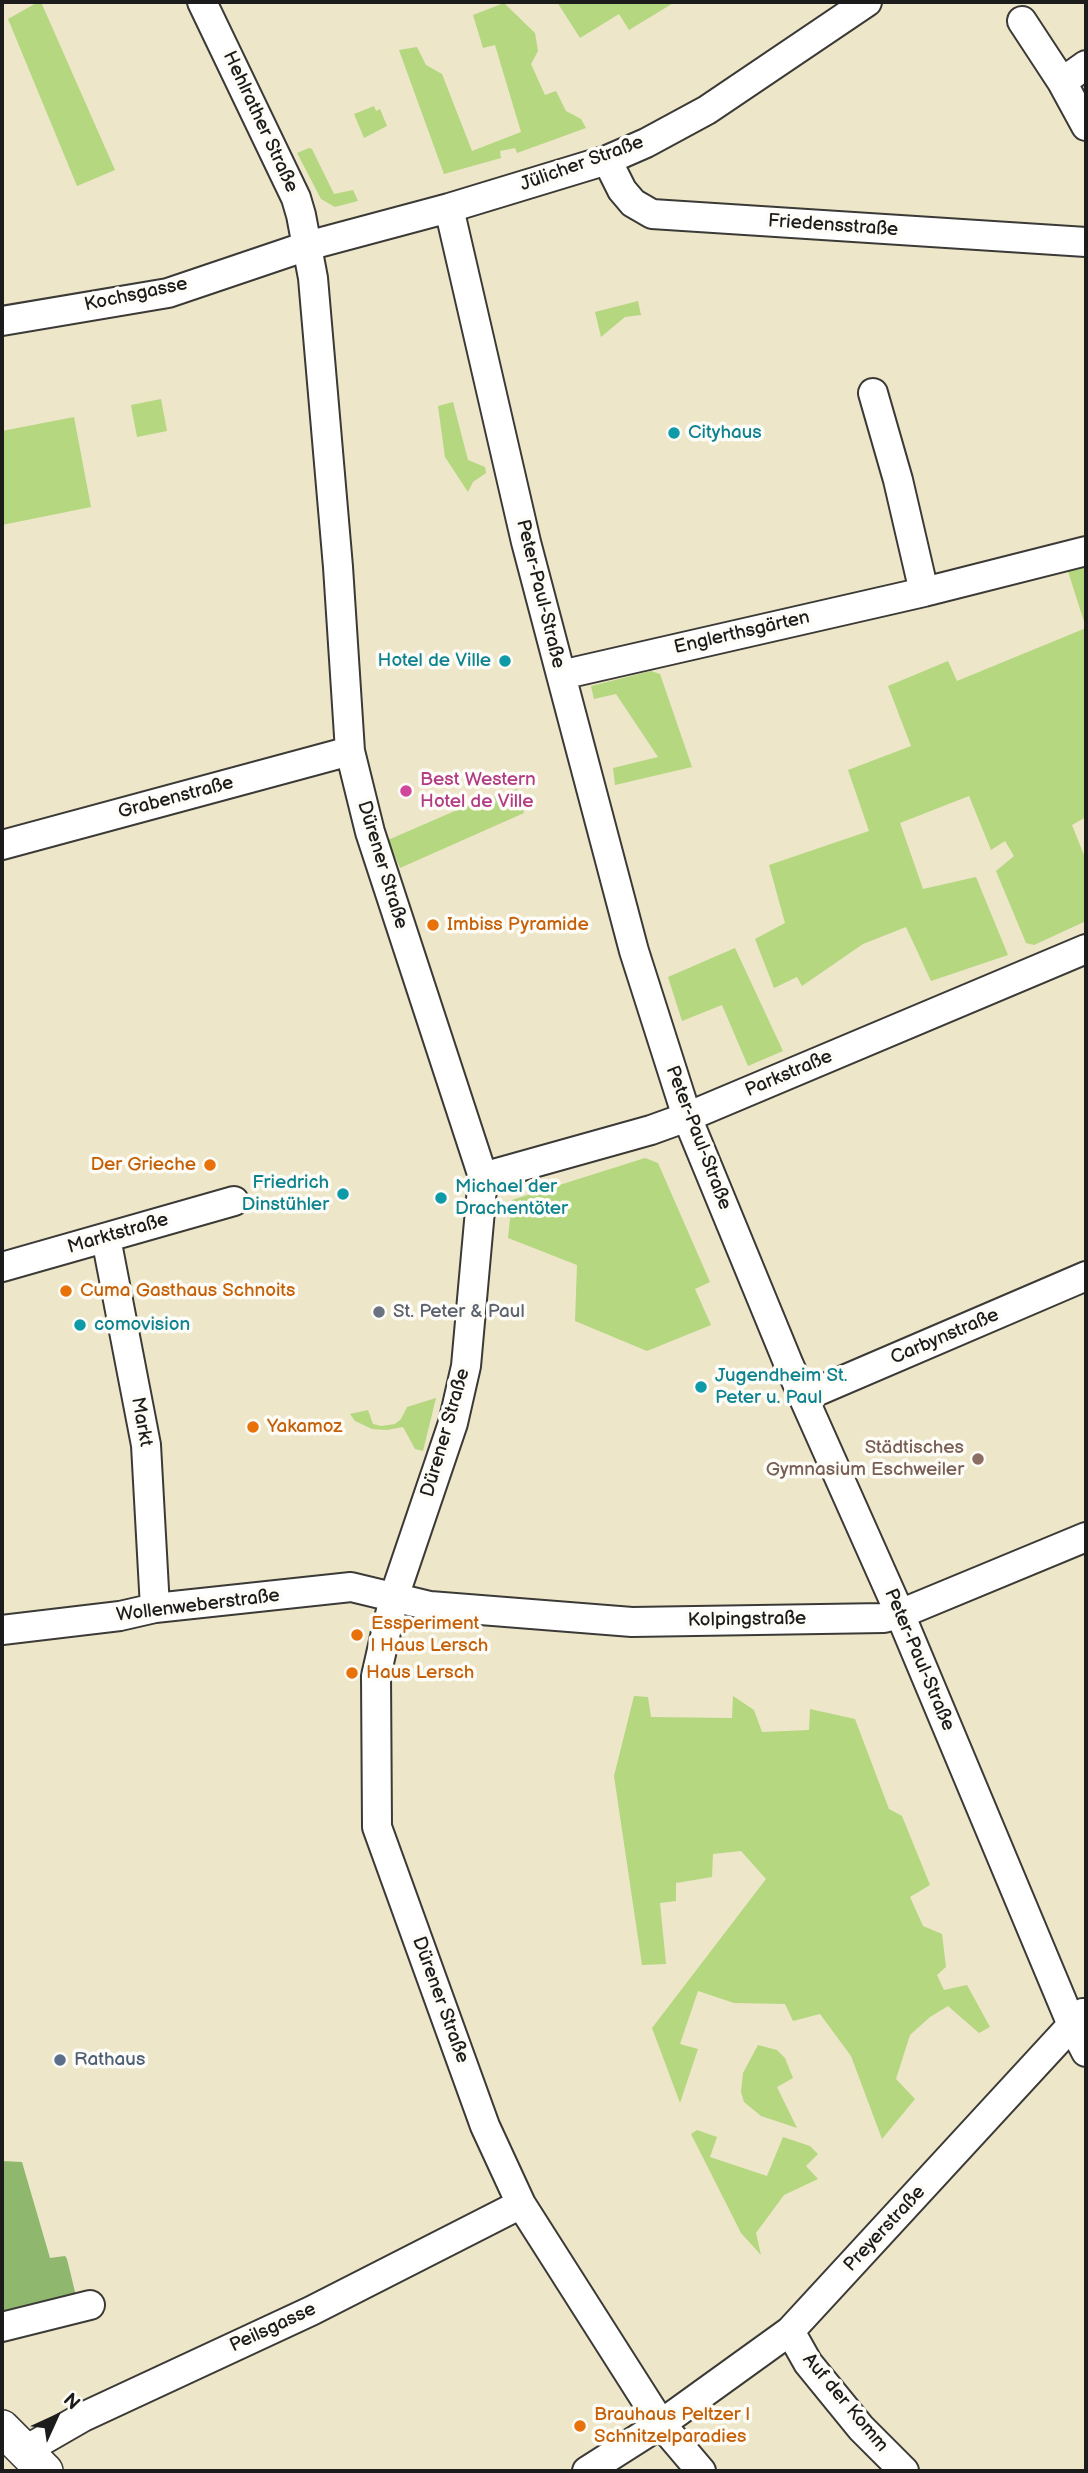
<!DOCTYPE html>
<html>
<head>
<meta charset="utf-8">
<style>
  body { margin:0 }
  #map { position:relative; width:1088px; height:2473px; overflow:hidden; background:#ede6c9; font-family:"Balsamiq Sans",sans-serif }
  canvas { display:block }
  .frame { position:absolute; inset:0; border:4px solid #1c1c1c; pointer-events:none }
  .north { position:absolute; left:21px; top:2382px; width:70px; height:70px; -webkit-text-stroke:5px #fdfcf7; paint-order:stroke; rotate:45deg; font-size:19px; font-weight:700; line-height:28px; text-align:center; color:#1c1c1c }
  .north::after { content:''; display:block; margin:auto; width:24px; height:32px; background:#1c1c1c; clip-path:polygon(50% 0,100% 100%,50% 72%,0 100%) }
</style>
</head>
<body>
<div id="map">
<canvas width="1088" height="2473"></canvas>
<div class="frame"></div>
<div class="north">N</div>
</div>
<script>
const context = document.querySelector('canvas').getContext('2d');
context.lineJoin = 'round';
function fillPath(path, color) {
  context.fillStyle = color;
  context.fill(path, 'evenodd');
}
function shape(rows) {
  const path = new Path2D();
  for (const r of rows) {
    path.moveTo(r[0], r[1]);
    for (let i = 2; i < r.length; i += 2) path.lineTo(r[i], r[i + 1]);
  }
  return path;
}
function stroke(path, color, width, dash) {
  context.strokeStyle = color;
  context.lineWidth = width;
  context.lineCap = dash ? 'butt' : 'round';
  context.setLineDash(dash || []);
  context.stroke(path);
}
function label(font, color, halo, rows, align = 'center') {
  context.font = font + ' "Balsamiq Sans",sans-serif';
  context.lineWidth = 7;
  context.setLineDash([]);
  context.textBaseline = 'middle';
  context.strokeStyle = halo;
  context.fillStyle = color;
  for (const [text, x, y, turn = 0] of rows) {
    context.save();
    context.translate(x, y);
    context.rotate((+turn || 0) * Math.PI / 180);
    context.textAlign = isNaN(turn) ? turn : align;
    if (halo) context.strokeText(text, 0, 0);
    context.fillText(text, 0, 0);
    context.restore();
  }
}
const green = shape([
  [38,2,41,2,115,170,77,186,8,19],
  [557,2,675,2,629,30,619,14,580,38],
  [504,3,535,33,538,51,531,64,545,95,556,91,566,111,581,119,586,128,517,153,515,148,500,151,501,158,444,174,399,50,417,47,426,65,442,74,472,151,521,132,495,45,483,48,473,15],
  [374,106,376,111,380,109,387,126,364,138,354,114],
  [309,148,312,149,334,194,353,190,358,201,335,207,321,199,297,153],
  [638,301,641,315,625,317,601,337,595,312],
  [161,399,167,431,137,437,131,405],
  [453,402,468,460,485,467,486,473,473,482,468,492,445,457,438,406],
  [74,417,91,507,2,525,2,431],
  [1086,562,1086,817,1072,825,1086,860,1086,921,1034,945,1026,943,996,871,1014,856,1005,841,991,850,969,796,900,823,923,889,976,877,1008,955,931,981,906,927,863,944,802,986,797,977,774,988,755,939,785,923,769,865,869,831,848,770,911,746,888,686,948,661,957,681,1086,628,1066,565],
  [651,671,660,674,692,767,615,785,613,768,658,757,616,694,594,699,591,686],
  [517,789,524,813,400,868,388,840,464,807],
  [735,948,783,1051,748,1066,722,1005,682,1021,668,977],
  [645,1158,658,1163,710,1282,695,1289,711,1325,647,1351,575,1321,577,1265,508,1238,512,1200],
  [436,1398,423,1451,415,1449,403,1427,387,1430,372,1429,355,1421,350,1414,368,1410,373,1424,381,1426,395,1424,401,1419,407,1407],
  [634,1696,648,1697,651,1717,732,1718,733,1696,754,1710,762,1732,809,1730,810,1709,855,1719,889,1809,902,1816,930,1885,910,1897,923,1926,942,1934,946,1967,937,1975,944,1990,967,1985,990,2027,979,2033,948,2006,930,2017,910,2035,896,2079,915,2099,882,2139,851,2056,820,2014,793,2021,785,2004,734,2003,698,1991,680,2044,698,2049,680,2103,652,2028,766,1879,741,1851,713,1854,712,1877,676,1883,676,1901,660,1903,666,1964,642,1965,614,1776],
  [758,2045,777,2050,785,2058,793,2078,777,2087,797,2128,761,2116,744,2102,741,2092,743,2073],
  [697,2130,717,2137,710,2157,767,2176,783,2137,810,2146,818,2154,806,2166,818,2179,784,2195,756,2233,761,2255,741,2233,691,2134]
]);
const forest = shape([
  [2,2161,22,2162,50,2258,65,2256,67,2259,76,2296,2,2322]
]);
const minor = shape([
  [202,2,296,198,301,215,313,278,338,567,350,751,370,832,483,1177,466,1366,453,1423,394,1597,376,1676,377,1827,485,2126,521,2204,661,2424,701,2471],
  [1022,21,1062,82,1086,126],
  [1062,82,1086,65],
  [607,160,622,190,633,203,652,214,1086,242],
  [449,208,526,542,561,675,634,951,687,1117,789,1365,900,1614,1072,2025,1086,2052],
  [2,321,168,293,307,246,449,208,607,160,646,143,707,110,867,2],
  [873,393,898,480,924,592],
  [561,675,924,592,1086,551],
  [2,845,350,751],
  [483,1177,651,1130,687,1117,1086,949],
  [106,1238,146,1445,155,1608],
  [2,1267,234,1201],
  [804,1397,1086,1276],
  [2,1630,120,1616,155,1608,351,1587,430,1606,632,1622,884,1618,900,1614,1086,1537],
  [2,2327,90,2305],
  [790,2331,808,2363,861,2428,904,2471],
  [24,2451,83,2417,311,2311,521,2204],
  [587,2471,661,2424,790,2331,1083,2013]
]);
const major = shape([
  [2,2428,45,2471]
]);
const markers = [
  [674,433,7,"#0f9aa8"],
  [505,661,7,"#0f9aa8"],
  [406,791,7,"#d1479c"],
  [433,925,7,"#e8710a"],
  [210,1165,7,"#e8710a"],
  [343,1194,7,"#0f9aa8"],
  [441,1198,7,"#0f9aa8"],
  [66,1291,7,"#e8710a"],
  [379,1312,7,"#6b7280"],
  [80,1325,7,"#0f9aa8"],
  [701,1387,7,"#0f9aa8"],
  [253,1427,7,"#e8710a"],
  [978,1459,7,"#8d6e63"],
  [357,1635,7,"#e8710a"],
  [352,1673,7,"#e8710a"],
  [60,2060,7,"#5c6f8a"],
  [580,2426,7,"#e8710a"]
];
const streetNames = [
  ["Hehlrather Straße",260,122,65],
  ["Jülicher Straße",582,164,-20],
  ["Friedensstraße",833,226,4],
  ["Kochsgasse",136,295,-12],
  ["Peter-Paul-Straße",540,594,76],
  ["Englerthsgärten",742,633,-13],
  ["Grabenstraße",176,798,-15],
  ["Dürener Straße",382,865,73],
  ["Parkstraße",789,1074,-23],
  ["Peter-Paul-Straße",698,1138,69],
  ["Marktstraße",118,1234,-16],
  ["Carbynstraße",945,1337,-23],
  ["Markt",141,1422,80],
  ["Dürener Straße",446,1433,-74],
  ["Wollenweberstraße",198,1606,-7],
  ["Kolpingstraße",747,1620,-1],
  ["Peter-Paul-Straße",919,1660,67],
  ["Dürener Straße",440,2000,70],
  ["Preyerstraße",885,2229,-47],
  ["Peilsgasse",273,2328,-25],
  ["Auf der Komm",845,2403,50]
];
const cultureNames = [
  ["Cityhaus",688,433],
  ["Hotel de Ville",491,661,"right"],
  ["Friedrich",329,1183,"right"],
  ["Dinstühler",329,1205,"right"],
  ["Michael der",455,1187],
  ["Drachentöter",455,1209],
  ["comovision",94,1325],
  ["Jugendheim St.",715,1376],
  ["Peter u. Paul",715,1398]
];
const hotelNames = [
  ["Best Western",420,780],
  ["Hotel de Ville",420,802]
];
const foodNames = [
  ["Imbiss Pyramide",447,925],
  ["Der Grieche",196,1165,"right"],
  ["Cuma Gasthaus Schnoits",80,1291],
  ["Yakamoz",267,1427],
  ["Essperiment",371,1624],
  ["| Haus Lersch",371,1646],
  ["Haus Lersch",366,1673],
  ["Brauhaus Peltzer |",594,2415],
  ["Schnitzelparadies",594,2437]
];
const worshipNames = [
  ["St. Peter & Paul",393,1312]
];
const educationNames = [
  ["Städtisches",964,1448],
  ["Gymnasium Eschweiler",964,1470]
];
const serviceNames = [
  ["Rathaus",74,2060]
];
fillPath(green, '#b4d780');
fillPath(forest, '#8fb86e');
stroke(minor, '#3b3a36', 32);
stroke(major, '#3b3a36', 38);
stroke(minor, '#fff', 28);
stroke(major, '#fff', 35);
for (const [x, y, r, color] of markers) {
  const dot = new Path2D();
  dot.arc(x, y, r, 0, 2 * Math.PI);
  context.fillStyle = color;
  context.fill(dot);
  stroke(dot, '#fdfcf7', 2.5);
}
label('19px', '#1c1c1c', '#fdfcf7', streetNames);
label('19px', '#0d838f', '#fdfcf7', cultureNames, 'left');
label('19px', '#b23c85', '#fdfcf7', hotelNames, 'left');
label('19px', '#c56008', '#fdfcf7', foodNames, 'left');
label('19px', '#5b616d', '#fdfcf7', worshipNames, 'left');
label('19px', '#785e54', '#fdfcf7', educationNames, 'right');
label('19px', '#4e5e75', '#fdfcf7', serviceNames, 'left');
</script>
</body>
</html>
